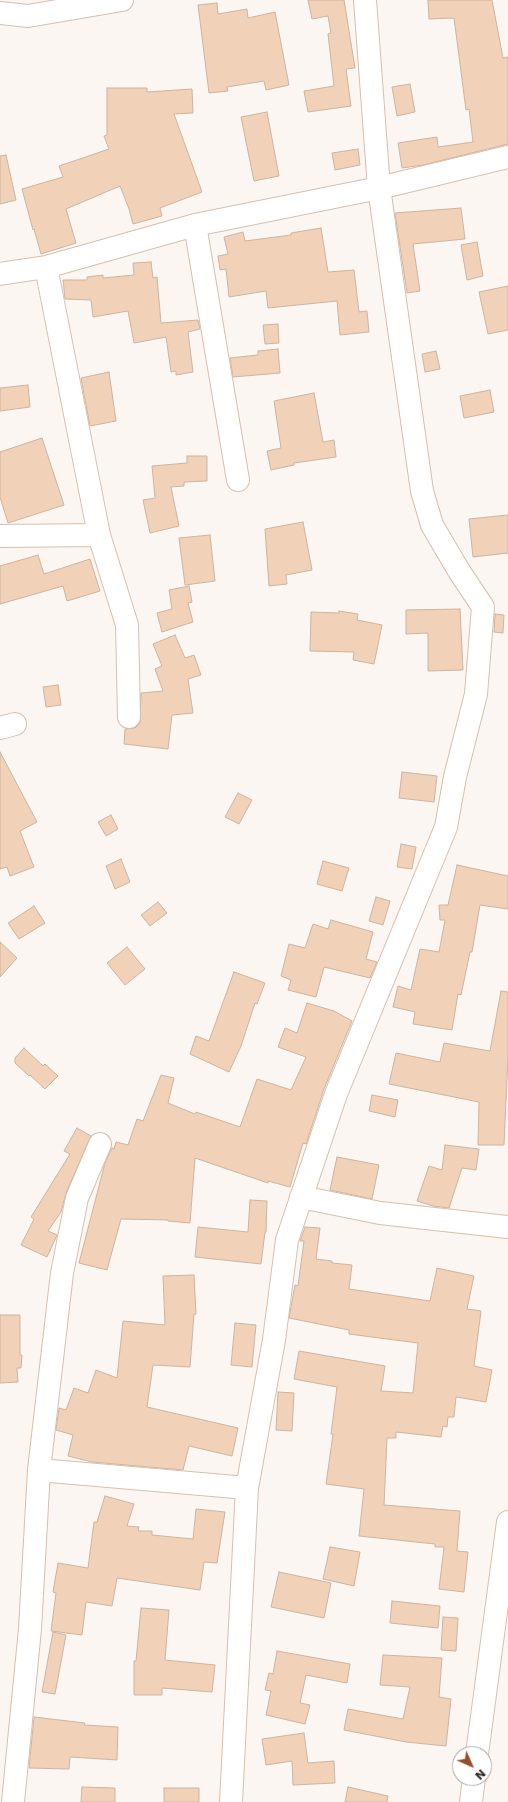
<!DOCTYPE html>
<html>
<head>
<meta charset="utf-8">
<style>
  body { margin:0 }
  #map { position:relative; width:508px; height:1802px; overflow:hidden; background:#fbf6f2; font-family:"DejaVu Sans",sans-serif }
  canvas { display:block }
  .north { position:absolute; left:452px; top:1746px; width:40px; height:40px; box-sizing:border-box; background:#fff; border:1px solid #a8a4a1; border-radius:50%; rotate:135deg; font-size:11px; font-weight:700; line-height:16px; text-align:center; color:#251b14 }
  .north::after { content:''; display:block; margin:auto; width:14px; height:18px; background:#965027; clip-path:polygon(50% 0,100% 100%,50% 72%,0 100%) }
</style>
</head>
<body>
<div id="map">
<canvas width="508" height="1802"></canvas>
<div class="north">N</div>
</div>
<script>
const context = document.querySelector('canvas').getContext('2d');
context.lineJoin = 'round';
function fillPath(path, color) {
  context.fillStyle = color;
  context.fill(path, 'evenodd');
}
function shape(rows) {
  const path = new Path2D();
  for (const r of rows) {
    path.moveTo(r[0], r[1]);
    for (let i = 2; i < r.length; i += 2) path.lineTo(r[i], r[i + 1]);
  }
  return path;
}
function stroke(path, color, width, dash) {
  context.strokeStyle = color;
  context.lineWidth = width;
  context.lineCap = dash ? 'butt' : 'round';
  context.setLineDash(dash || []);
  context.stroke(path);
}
const building = shape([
  [308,0,344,0,355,68,346,69,351,106,308,112,304,91,334,86,328,34,331,33,328,16,312,19,308,0],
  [428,0,492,0,503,58,508,57,508,144,423,165,402,168,398,143,437,137,438,147,473,142,469,109,466,110,454,18,429,19,428,0],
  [217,3,218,14,247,9,248,18,275,12,289,85,266,90,264,81,227,87,228,91,209,93,198,5,217,3],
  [410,84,415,112,397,116,392,87,410,84],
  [107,88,147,88,147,92,192,89,193,113,174,114,202,192,160,208,162,216,133,224,129,209,120,186,66,209,76,243,41,254,34,229,33,230,22,189,63,177,59,166,109,149,104,136,107,135,107,88],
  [267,112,279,176,254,181,241,117,267,112],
  [358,149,360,165,335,170,332,153,358,149],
  [6,155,16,200,0,204,0,156,6,155],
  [461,208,465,239,413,244,420,291,407,293,395,213,461,208],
  [321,228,328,272,354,270,359,312,367,311,369,332,340,335,337,301,268,308,266,291,229,297,226,269,220,270,218,256,228,254,224,237,243,232,245,241,291,235,291,233,321,228],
  [477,242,483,276,467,280,461,245,477,242],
  [151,262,153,278,157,277,161,323,198,320,200,329,188,332,193,372,176,375,176,371,171,372,166,337,134,343,128,311,93,317,91,300,65,299,63,280,87,280,87,277,103,275,103,278,134,275,133,263,151,262],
  [508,286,508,330,488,334,479,292,508,286],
  [278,324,279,343,265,344,263,325,278,324],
  [278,349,280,373,233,377,230,358,258,355,258,351,278,349],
  [436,351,440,369,425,372,422,354,436,351],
  [109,372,116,421,90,426,81,378,109,372],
  [28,385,30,407,0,411,0,388,28,385],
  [490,390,494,412,464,418,460,396,490,390],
  [314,393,323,442,334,440,336,457,294,463,294,465,271,470,267,451,281,448,274,401,314,393],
  [42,438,64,505,8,523,0,497,0,452,42,438],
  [187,456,207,456,207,481,184,482,184,486,171,487,179,526,150,533,143,500,155,498,152,466,187,463,187,456],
  [508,515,508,553,473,557,469,519,508,515],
  [303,522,312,570,286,575,287,584,269,586,265,529,303,522],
  [210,535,215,581,185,585,179,538,210,535],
  [38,555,44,574,90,559,100,591,67,601,63,586,0,604,0,566,38,555],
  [189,586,192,602,188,603,193,622,162,632,157,613,172,609,169,590,189,586],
  [460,609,463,670,428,671,428,633,406,634,406,610,460,609],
  [339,611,358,614,357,620,382,625,374,664,353,660,354,652,310,651,311,612,339,613,339,611],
  [495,614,504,615,503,633,494,632,495,614],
  [175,635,185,658,194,655,201,675,188,679,193,713,172,715,168,749,124,744,125,729,135,728,140,723,141,693,163,691,155,669,162,666,153,644,175,635],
  [58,685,61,705,46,707,43,687,58,685],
  [0,752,37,822,20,831,34,867,10,876,7,867,0,869,0,752],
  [402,772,437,776,434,802,399,798,402,772],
  [238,793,252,800,239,824,225,817,238,793],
  [111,815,118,829,106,836,98,822,111,815],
  [401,844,416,847,412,869,397,867,401,844],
  [121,859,130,882,115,889,106,866,121,859],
  [323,861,349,868,342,891,317,884,323,861],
  [457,865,508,876,508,909,480,905,472,952,470,952,461,995,458,994,452,1030,413,1024,415,1012,393,1007,398,986,411,990,420,949,439,952,445,920,440,920,439,905,448,905,457,865],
  [376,897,390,901,383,925,369,921,376,897],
  [158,902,167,913,150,926,141,915,158,902],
  [34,906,45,923,19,939,8,923,34,906],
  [331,920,373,932,366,959,377,962,370,978,324,967,316,997,288,990,291,980,281,976,289,944,305,948,313,924,328,929,331,920],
  [0,942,17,958,0,977,0,942],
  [127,947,145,969,125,985,107,963,127,947],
  [234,972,265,983,257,1004,255,1003,241,1046,229,1072,190,1054,196,1036,209,1041,234,972],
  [501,991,508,992,508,1057,504,1145,478,1145,479,1102,389,1084,396,1053,440,1062,444,1043,490,1051,501,991],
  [307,1003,334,1011,352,1021,324,1089,306,1144,303,1143,290,1187,268,1181,268,1183,195,1158,190,1223,168,1221,168,1220,121,1219,107,1270,79,1263,105,1163,112,1148,114,1149,116,1142,128,1145,137,1119,143,1121,161,1075,174,1078,168,1103,195,1114,196,1112,240,1127,257,1079,291,1090,306,1057,278,1047,285,1028,297,1033,307,1003],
  [24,1048,43,1066,45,1064,58,1076,45,1089,30,1075,29,1076,15,1063,15,1058,24,1048],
  [372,1095,398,1100,395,1117,369,1111,372,1095],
  [77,1128,91,1136,66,1193,61,1212,48,1231,57,1235,47,1257,21,1245,34,1219,31,1217,70,1154,64,1151,77,1128],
  [445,1145,479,1149,476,1170,462,1168,449,1208,433,1206,417,1201,429,1166,442,1170,445,1145],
  [337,1157,379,1165,372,1199,330,1190,337,1157],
  [250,1200,267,1201,266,1232,265,1232,261,1264,195,1257,198,1227,248,1232,250,1200],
  [305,1227,320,1228,316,1259,332,1261,332,1263,352,1265,349,1289,430,1301,437,1268,474,1276,467,1309,481,1311,474,1366,492,1370,486,1402,456,1397,454,1417,448,1417,447,1427,443,1426,441,1437,396,1432,396,1438,387,1438,384,1505,460,1511,457,1551,468,1552,464,1592,439,1589,444,1547,435,1547,435,1544,359,1536,364,1489,326,1484,333,1434,331,1434,337,1387,294,1379,299,1351,385,1366,381,1391,413,1393,418,1343,349,1334,349,1330,289,1318,295,1285,298,1286,304,1241,300,1241,305,1227],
  [194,1275,196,1314,194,1314,190,1367,153,1365,147,1407,238,1428,232,1456,189,1446,183,1470,92,1462,68,1456,73,1435,56,1430,59,1408,66,1410,74,1388,88,1393,96,1370,117,1378,123,1321,165,1325,163,1276,194,1275],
  [0,1315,20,1315,20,1355,22,1355,21,1368,17,1368,18,1382,0,1383,0,1315],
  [235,1323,256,1325,252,1367,231,1365,235,1323],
  [278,1392,294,1393,292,1431,276,1430,278,1392],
  [105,1496,134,1504,127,1526,139,1527,138,1531,152,1531,152,1535,193,1539,196,1509,225,1512,217,1563,204,1562,200,1590,117,1578,112,1606,86,1602,82,1635,51,1631,56,1593,53,1592,58,1563,88,1568,94,1522,97,1522,105,1496],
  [330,1547,360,1552,354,1586,323,1579,330,1547],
  [279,1572,331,1583,324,1618,271,1607,279,1572],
  [392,1601,440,1606,438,1628,390,1623,392,1601],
  [141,1608,169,1610,165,1660,215,1665,212,1692,162,1688,162,1695,134,1695,134,1661,136,1661,141,1608],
  [443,1617,458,1618,456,1651,441,1650,443,1617],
  [53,1632,66,1635,55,1694,42,1692,53,1632],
  [277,1651,350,1664,347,1683,306,1675,300,1703,310,1705,305,1724,266,1715,271,1691,265,1690,269,1673,273,1674,277,1651],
  [383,1655,442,1658,439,1697,451,1699,446,1746,406,1742,344,1730,348,1709,403,1719,410,1687,380,1685,383,1655],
  [34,1717,85,1723,84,1725,118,1727,117,1760,70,1757,69,1769,29,1768,34,1717],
  [304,1733,308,1763,334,1761,335,1783,293,1785,292,1761,266,1765,262,1739,304,1733],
  [82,1787,115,1788,115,1802,81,1802,82,1787],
  [348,1787,388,1796,387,1802,345,1802,348,1787],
  [164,1788,199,1788,199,1802,164,1802,164,1788]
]);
const minor = shape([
  [0,13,28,16,122,0],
  [195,225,238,480],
  [46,267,99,535,127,625,129,717],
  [0,274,46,267,195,225,379,188,508,157],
  [0,536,99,535],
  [0,728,15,724],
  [301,1197,380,1213,508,1227],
  [39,1470,247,1488],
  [477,1754,508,1522],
  [13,1802,30,1629,39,1470,62,1273,77,1198,100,1144],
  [231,1802,247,1488,274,1340,287,1240,336,1094,446,827,455,777,476,694,483,607,459,571,432,525,422,491,379,188,365,0],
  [471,1802,474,1778]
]);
fillPath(building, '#f1d1b8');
stroke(building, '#cdb4a0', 1);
stroke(minor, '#d9bfab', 24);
stroke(minor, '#fff', 22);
</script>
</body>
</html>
